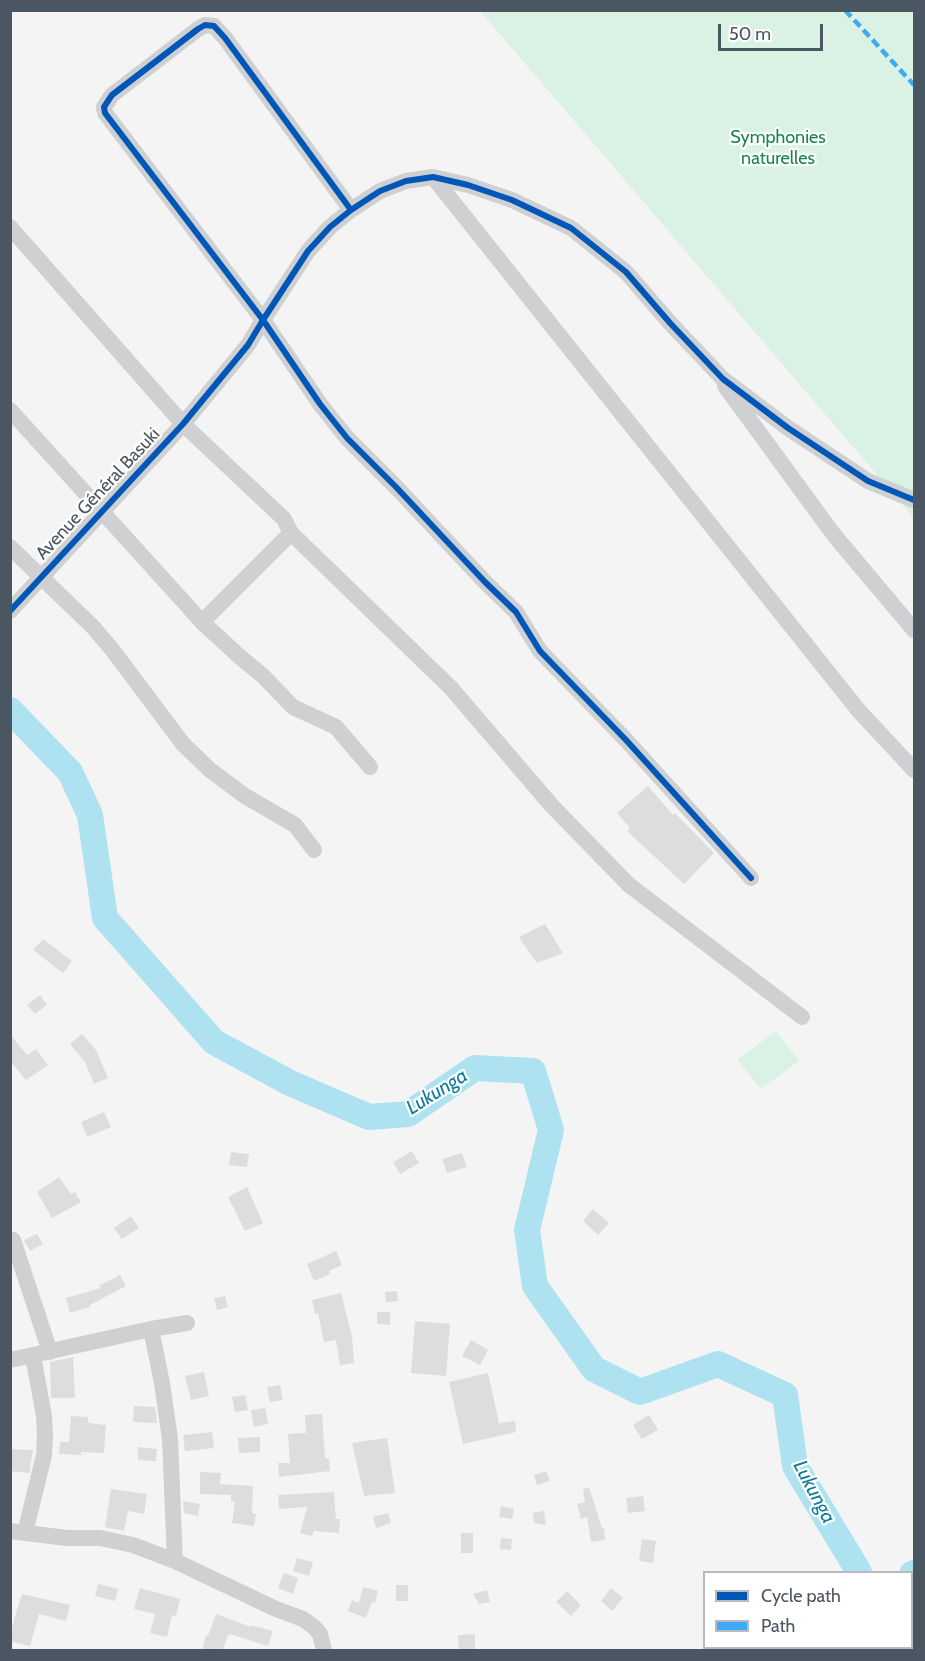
<!DOCTYPE html>
<html>
<head>
<meta charset="utf-8">
<style>
  body { margin:0 }
  #map { position:relative; width:925px; height:1661px; overflow:hidden; background:#f4f4f4; font-family:Cabin,sans-serif }
  canvas { display:block }
  .frame { position:absolute; inset:0; border:12px solid #4a5661; pointer-events:none }
  .legend { position:absolute; left:703px; top:1571px; width:210px; height:78px; box-sizing:border-box; background:#fff; border:2px solid #b7bbc0; margin:0; padding:8px 10px; list-style:none; font-size:18px; color:#4a5661 }
  .legend li { display:flex; align-items:center; gap:12px; height:30px }
  .legend b { width:30px; border:2px solid #b7bbc0 }
  .scale { position:absolute; left:718px; top:24px; width:105px; height:27px; box-sizing:border-box; border:3px solid #4a5661; border-top:0; padding-left:8px; font-size:18px; line-height:21px; white-space:nowrap; color:#4a5661; -webkit-text-stroke:4px #fff; paint-order:stroke }
</style>
</head>
<body>
<div id="map">
<canvas width="925" height="1661"></canvas>
<div class="frame"></div>
<ul class="legend">
<li><b style="height:8px;background:#0057b8"></b>Cycle path</li>
<li><b style="height:8px;background:#3fa9f5"></b>Path</li>
</ul>
<div class="scale">50 m</div>
</div>
<script>
const context = document.querySelector('canvas').getContext('2d');
context.lineJoin = 'round';
function fillPath(path, color) {
  context.fillStyle = color;
  context.fill(path, 'evenodd');
}
function shape(rows) {
  const path = new Path2D();
  for (const r of rows) {
    path.moveTo(r[0], r[1]);
    for (let i = 2; i < r.length; i += 2) path.lineTo(r[i], r[i + 1]);
  }
  return path;
}
function stroke(path, color, width, dash) {
  context.strokeStyle = color;
  context.lineWidth = width;
  context.lineCap = dash ? 'butt' : 'round';
  context.setLineDash(dash || []);
  context.stroke(path);
}
function label(font, color, halo, rows, align = 'center') {
  context.font = font + ' Cabin,sans-serif';
  context.lineWidth = 4.5;
  context.setLineDash([]);
  context.textBaseline = 'middle';
  context.strokeStyle = halo;
  context.fillStyle = color;
  for (const [text, x, y, turn = 0] of rows) {
    context.save();
    context.translate(x, y);
    context.rotate((+turn || 0) * Math.PI / 180);
    context.textAlign = isNaN(turn) ? turn : align;
    if (halo) context.strokeText(text, 0, 0);
    context.fillText(text, 0, 0);
    context.restore();
  }
}
const green = shape([
  [480,11,914,11,914,518],
  [776,1031,799,1061,761,1089,737,1060]
]);
const river = shape([
  [10,710,70,772,90,815,105,918,214,1042,290,1083,369,1117,408,1114,475,1068,533,1071,551,1130,527,1230,535,1286,594,1369,640,1392,718,1364,785,1395,795,1466,859,1572],
  [912,1574,914,1573]
]);
const building = shape([
  [648,786,673,815,675,813,714,853,684,884,627,831,630,828,617,813],
  [545,924,563,953,537,963,519,937],
  [43,939,72,961,63,973,33,950],
  [40,995,47,1005,35,1014,27,1005],
  [10,1034,27,1055,36,1049,48,1065,26,1080,10,1061],
  [82,1034,96,1050,108,1078,94,1084,85,1062,70,1044],
  [104,1112,111,1127,87,1137,81,1122],
  [412,1151,419,1163,400,1174,393,1162],
  [231,1152,249,1154,247,1167,229,1165],
  [462,1153,467,1167,447,1173,442,1159],
  [59,1177,71,1194,75,1192,81,1202,52,1218,37,1192],
  [247,1187,263,1223,245,1231,228,1197],
  [593,1209,609,1223,598,1235,583,1221],
  [131,1216,139,1228,122,1239,114,1228],
  [37,1234,43,1244,30,1251,24,1240],
  [336,1251,342,1265,329,1271,330,1274,314,1281,307,1264],
  [120,1275,126,1286,90,1305,90,1307,70,1313,66,1298,101,1288,99,1286],
  [397,1291,398,1301,386,1302,385,1292],
  [341,1293,352,1337,354,1363,340,1365,336,1340,324,1342,318,1313,315,1314,312,1300],
  [225,1296,228,1307,217,1310,214,1298],
  [377,1312,390,1312,390,1325,377,1324],
  [415,1321,450,1324,446,1376,411,1373],
  [471,1340,488,1350,480,1365,462,1356],
  [73,1357,75,1398,51,1398,50,1362],
  [204,1372,209,1396,191,1400,185,1376],
  [488,1373,499,1423,515,1421,516,1432,463,1444,449,1382],
  [280,1385,283,1400,270,1402,267,1387],
  [245,1395,248,1410,235,1412,232,1397],
  [134,1406,155,1407,157,1423,133,1422],
  [265,1408,268,1424,254,1427,251,1410],
  [322,1414,325,1458,329,1458,330,1471,279,1477,278,1463,290,1463,288,1434,306,1433,305,1415],
  [649,1415,658,1430,642,1439,633,1425],
  [71,1416,88,1417,88,1423,106,1425,104,1453,81,1452,81,1455,59,1454,60,1442,69,1442],
  [212,1432,214,1448,185,1451,183,1435],
  [260,1437,260,1452,239,1453,238,1438],
  [387,1438,395,1493,364,1496,352,1443],
  [138,1447,157,1449,156,1461,138,1460],
  [10,1449,33,1450,29,1473,10,1471],
  [546,1471,550,1481,537,1485,534,1475],
  [200,1472,221,1473,220,1484,253,1486,252,1513,256,1514,254,1526,232,1523,235,1502,231,1502,231,1495,200,1494],
  [589,1487,602,1528,604,1528,605,1540,591,1542,587,1517,581,1519,577,1504,585,1502,583,1489],
  [111,1489,147,1494,144,1514,128,1511,124,1531,105,1527],
  [334,1492,336,1519,340,1519,339,1533,314,1531,312,1536,300,1533,307,1507,279,1509,278,1495],
  [643,1496,645,1511,628,1513,626,1498],
  [183,1501,200,1504,198,1516,184,1513],
  [501,1506,514,1509,512,1519,499,1517],
  [544,1511,546,1525,534,1523,533,1513],
  [388,1513,391,1523,376,1528,373,1517],
  [461,1533,473,1533,473,1553,461,1553],
  [501,1538,512,1539,511,1550,500,1549],
  [642,1539,656,1541,653,1563,639,1561],
  [297,1558,313,1562,309,1576,293,1571],
  [284,1573,298,1578,293,1594,278,1588],
  [98,1584,118,1589,115,1601,95,1596],
  [396,1585,408,1585,408,1601,396,1601],
  [363,1587,378,1591,375,1603,372,1602,366,1618,348,1611,352,1600,359,1603],
  [140,1588,180,1599,176,1616,172,1615,167,1637,150,1633,155,1614,134,1609],
  [611,1588,623,1598,612,1611,601,1601],
  [487,1590,490,1602,479,1604,473,1594],
  [567,1591,581,1605,571,1616,556,1602],
  [22,1594,70,1605,66,1621,39,1614,30,1646,10,1641,10,1635,16,1613],
  [216,1614,251,1627,251,1625,273,1631,268,1646,230,1634,230,1636,228,1635,223,1650,202,1650,206,1635,208,1636],
  [475,1634,475,1650,459,1650,458,1635]
]);
const minor = shape([
  [433,177,859,711,914,770],
  [351,210,225,38,214,26,205,25,198,29,112,95,104,107,105,113,263,320,320,404,347,438,396,487,485,582,516,612,540,651,626,740,751,878],
  [10,227,183,424,284,519,291,533,451,688,552,806,629,885,802,1017],
  [725,386,834,535,914,630],
  [10,410,202,622,240,657,262,675,293,707,336,727,370,767],
  [10,547,94,628,114,652,183,744,210,770,245,796,295,825,314,850],
  [10,611,183,424,248,345,263,320,308,251,330,227,351,210,380,191,406,181,433,177,468,185,512,200,571,228,626,272,670,323,723,379,788,428,868,481,914,500],
  [202,622,291,533],
  [13,1240,50,1352],
  [151,1329,162,1383,170,1439,175,1561],
  [10,1360,151,1329,187,1323],
  [10,1531,67,1538,100,1538,133,1545,175,1561,276,1609,303,1619,314,1627,320,1634,324,1650],
  [25,1533,44,1455,45,1435,44,1416,33,1356]
]);
const quiet = shape([
  [845,10,914,85]
]);
const cycleway = shape([
  [351,210,225,38,214,26,205,25,198,29,112,95,104,107,105,113,263,320,320,404,347,438,396,487,485,582,516,612,540,651,626,740,751,878],
  [10,611,183,424,248,345,263,320,308,251,330,227,351,210,380,191,406,181,433,177,468,185,512,200,571,228,626,272,670,323,723,379,788,428,868,481,914,500]
]);
const parkNames = [
  ["Symphonies",778,138],
  ["naturelles",778,159]
];
const streetNames = [
  ["Avenue Général Basuki",98,494,-47]
];
const waterNames = [
  ["Lukunga",437,1092,-32],
  ["Lukunga",814,1492,62]
];
fillPath(green, '#d9f2e3');
stroke(river, '#aee2f0', 26);
fillPath(building, '#ddddde');
stroke(minor, '#ced0d2', 16);
stroke(quiet, '#3fa9f5', 4.5, [9, 4.5]);
stroke(cycleway, '#0057b8', 6);
label('18px', '#17864f', '#fff', parkNames);
label('18px', '#4a5661', '#fff', streetNames);
label('italic 20px', '#0c7c9b', '#fff', waterNames);
</script>
</body>
</html>
